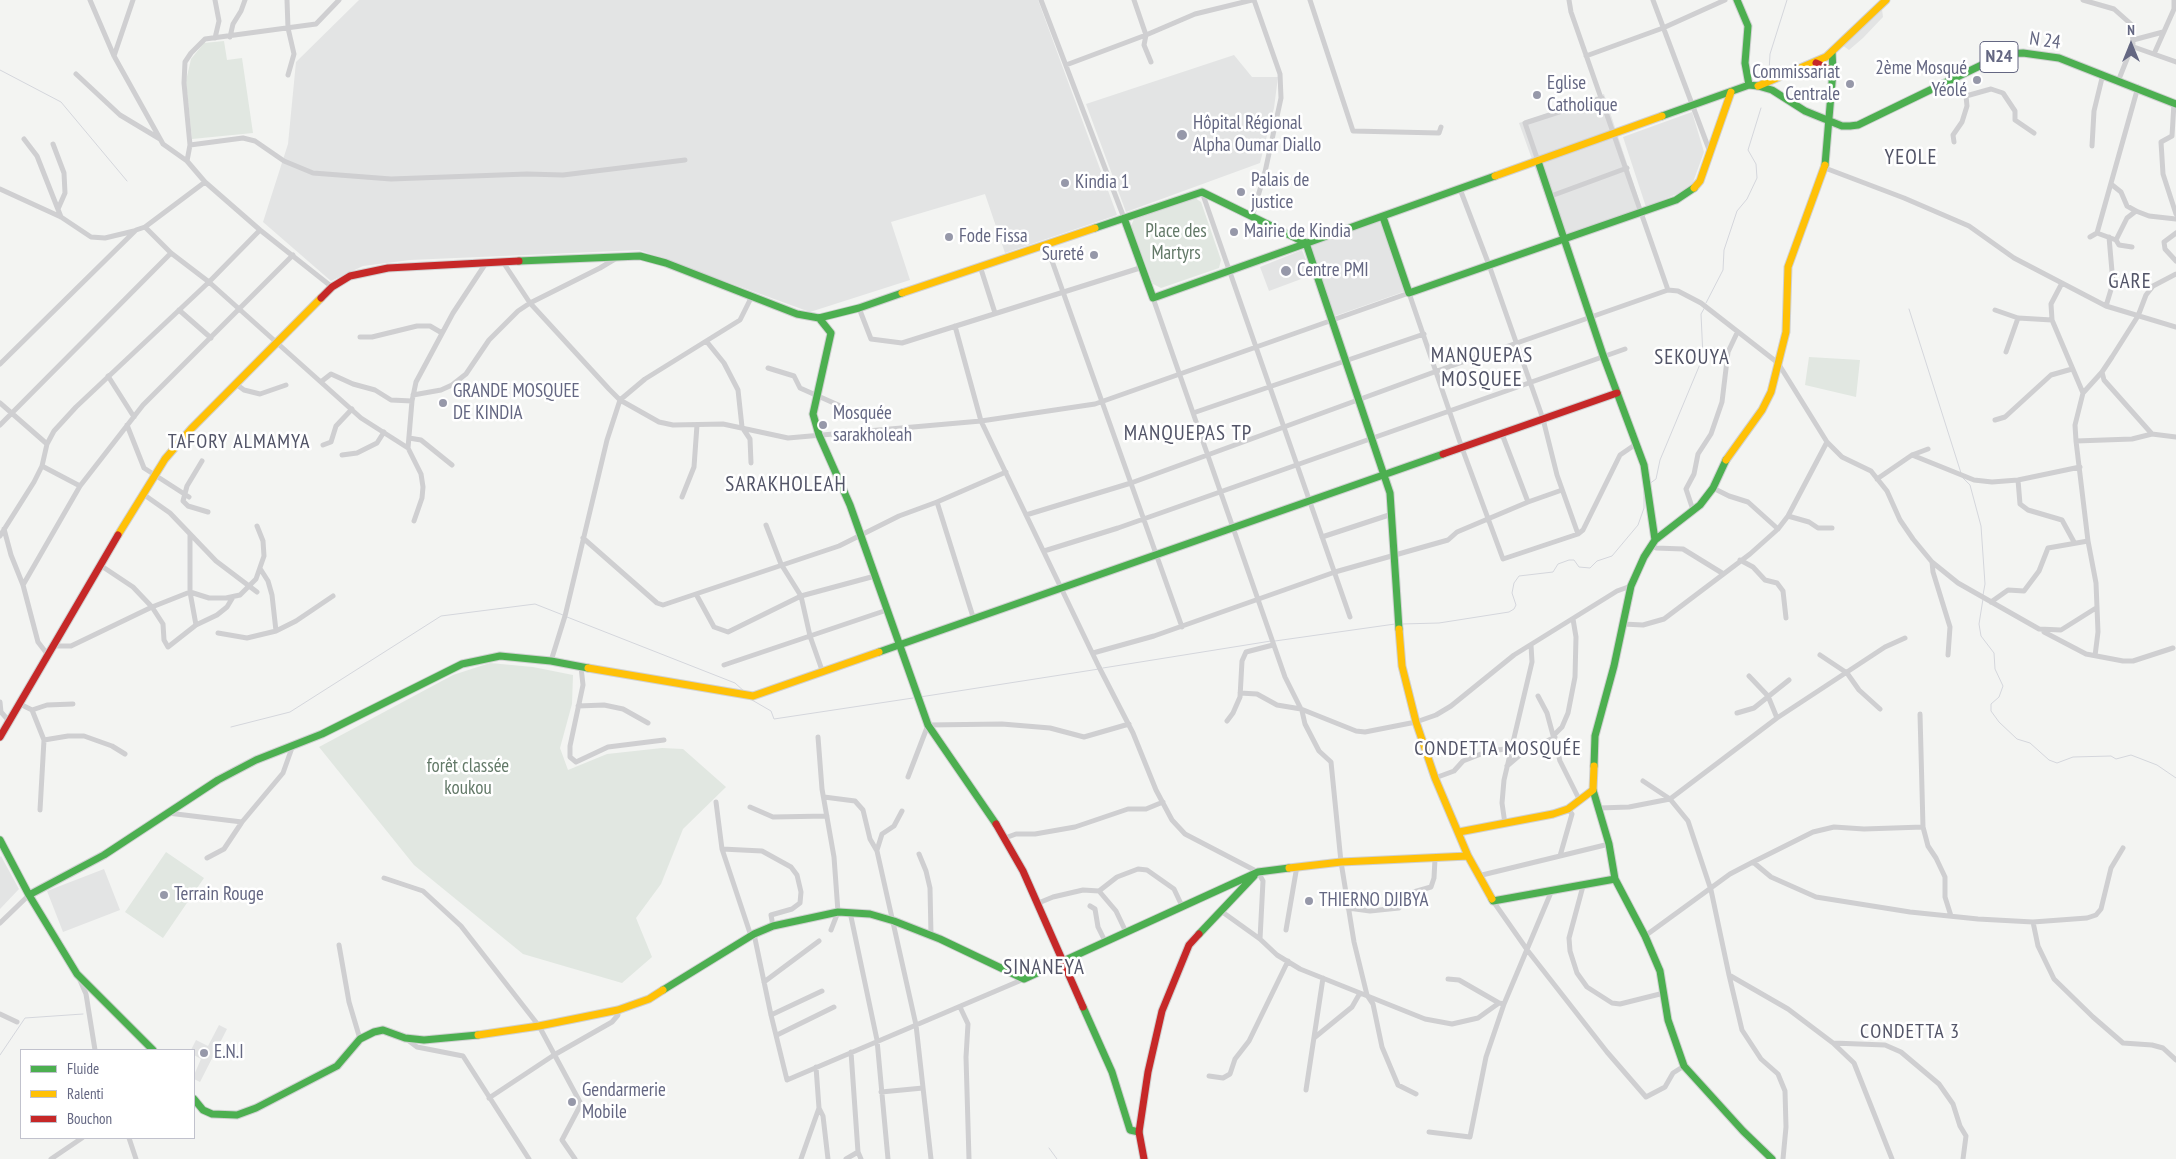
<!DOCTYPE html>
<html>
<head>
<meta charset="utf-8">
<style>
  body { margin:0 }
  #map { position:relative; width:2176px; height:1159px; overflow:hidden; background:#f3f4f2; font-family:"PT Sans Narrow",sans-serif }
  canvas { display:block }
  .legend { position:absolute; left:20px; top:1049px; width:175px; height:90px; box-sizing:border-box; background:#fff; border:1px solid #c1c2cd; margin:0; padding:6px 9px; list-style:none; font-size:15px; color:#646782 }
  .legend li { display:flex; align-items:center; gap:10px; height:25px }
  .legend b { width:25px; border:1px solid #c1c2cd }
  .north { position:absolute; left:2106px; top:20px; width:50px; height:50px; -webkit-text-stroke:4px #fff; paint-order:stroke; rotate:0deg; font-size:14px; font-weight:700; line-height:20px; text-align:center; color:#646782 }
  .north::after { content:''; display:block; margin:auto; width:18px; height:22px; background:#646782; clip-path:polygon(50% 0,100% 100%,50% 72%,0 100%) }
</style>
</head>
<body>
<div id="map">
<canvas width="2176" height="1159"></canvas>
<ul class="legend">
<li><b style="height:6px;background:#4caf50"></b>Fluide</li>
<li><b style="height:6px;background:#ffc107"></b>Ralenti</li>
<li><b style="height:6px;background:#c62828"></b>Bouchon</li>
</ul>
<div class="north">N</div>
</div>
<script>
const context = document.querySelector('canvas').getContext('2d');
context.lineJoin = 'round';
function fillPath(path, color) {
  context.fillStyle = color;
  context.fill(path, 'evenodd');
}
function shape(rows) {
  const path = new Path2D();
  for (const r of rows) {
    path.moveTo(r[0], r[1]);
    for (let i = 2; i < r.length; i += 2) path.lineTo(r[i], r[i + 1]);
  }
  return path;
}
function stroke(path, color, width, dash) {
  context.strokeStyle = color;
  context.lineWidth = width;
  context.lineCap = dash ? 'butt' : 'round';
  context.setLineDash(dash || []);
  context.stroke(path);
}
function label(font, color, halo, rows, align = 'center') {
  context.font = font + ' "PT Sans Narrow",sans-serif';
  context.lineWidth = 5;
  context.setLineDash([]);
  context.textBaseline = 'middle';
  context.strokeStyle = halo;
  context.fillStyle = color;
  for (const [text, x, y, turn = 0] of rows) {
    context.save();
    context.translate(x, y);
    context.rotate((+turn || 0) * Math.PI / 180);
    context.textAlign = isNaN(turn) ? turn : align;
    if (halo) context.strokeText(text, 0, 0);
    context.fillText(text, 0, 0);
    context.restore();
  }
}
const built = shape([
  [359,0,1038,0,1117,215,1005,253,985,194,891,222,910,280,810,312,639,250,410,260,363,266,331,281,263,222,288,144,296,62],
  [1882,9,1883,17,1863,38,1849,50,1842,45],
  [1234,55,1252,77,1278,77,1274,108,1260,163,1126,212,1086,104],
  [1604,94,1642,209,1561,240,1519,123],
  [1692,112,1704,152,1691,188,1646,207,1623,137],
  [1381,221,1406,291,1335,316,1310,246],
  [1302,250,1312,275,1269,291,1260,267],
  [1,856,19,889,0,909,0,857],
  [104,869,120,910,63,932,47,891],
  [219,1025,227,1029,200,1082,194,1079,194,1075,201,1059,194,1055,194,1050,191,1050,196,1040,208,1046]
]);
const green = shape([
  [224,41,227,60,242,58,253,133,192,139,186,81,191,59,204,43],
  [1195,198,1201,202,1221,260,1219,268,1161,288,1153,284,1131,226,1134,219],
  [1809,357,1860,360,1856,397,1805,385],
  [490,663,533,667,573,675,572,704,560,748,568,770,607,754,662,748,683,749,726,787,683,829,661,884,636,918,652,957,622,983,523,954,414,865,319,747,453,675],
  [166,852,204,878,163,938,125,912]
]);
const stream = shape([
  [0,70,61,102,127,181],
  [1769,72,1770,54,1787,0],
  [1706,303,1723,270,1724,250,1737,211,1747,199,1757,178,1756,164,1748,150,1761,108],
  [1909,309,1961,473],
  [1962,477,1970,485,1981,526,1985,584,1983,595],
  [1649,484,1656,479,1660,460,1703,357,1701,314,1705,307],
  [1983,599,1979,624,1981,636,1994,653,1995,669,2003,686,1999,697,1991,704,1991,711,1999,722,2017,739,2030,743,2049,760,2057,763,2073,757,2111,756,2116,759,2131,755,2157,765,2176,778],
  [567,617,735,683,746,693],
  [1402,624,1439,623,1509,612,1514,609,1516,605,1512,593,1514,583,1519,576,1553,572,1558,564,1569,560,1574,560,1579,567,1590,568,1597,561,1612,556,1638,525,1644,508,1644,488],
  [1275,641,1395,624],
  [1103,668,1271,641],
  [920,697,1099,669],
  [752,700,771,711,774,719,913,698],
  [231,727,290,712,441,616,535,604,563,615],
  [0,1055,25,1018,83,1014],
  [1049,1148,1057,1159]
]);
const street = shape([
  [90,0,114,56,163,144,187,161,205,182,260,230,332,287],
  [287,0,288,28,294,54,288,75],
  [1041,0,1124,218],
  [1134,0,1146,35,1195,14,1252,0],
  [1310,0,1353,131,1439,133,1441,127],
  [1569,0,1571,12,1668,290],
  [1653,0,1710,152],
  [2083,0,2114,9,2132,25,2133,44,2119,79],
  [230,37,233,24,241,11,245,0],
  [215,38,219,21,215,0],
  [2133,40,2163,32],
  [2131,46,2176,62],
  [2154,54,2174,9,2174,0],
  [114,56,133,0],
  [1586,56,1663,28,1725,0],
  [1066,65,1146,35,1144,45,1151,62],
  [76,74,120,115,160,139],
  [1953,80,1966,96,1991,89,2003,93,2015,111,2015,120,2034,133],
  [2174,103,2172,136,2161,142,2163,174,2176,214],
  [24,139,37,156,61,217],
  [1954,142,1953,135,1962,122,1967,106,1966,96],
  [53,144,64,173,65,193,58,209],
  [190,145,243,138,255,141,284,161,313,173,391,179,527,174,563,175,685,160],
  [2092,146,2094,111,2103,74],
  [187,161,190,145,184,83,185,62,191,53,205,39,316,24,339,0],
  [1538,161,1525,123,1602,98],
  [1825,168,1904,198,1969,226,2014,258,2106,306,2176,327],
  [2111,184,2121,192,2127,206,2136,211,2149,216,2176,219],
  [0,189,61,217,91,237,105,238,134,231],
  [1460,189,1489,265,1543,419,1557,475,1578,534],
  [1202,192,1350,617],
  [1551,196,1627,168],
  [1252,217,1265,172,1281,98,1280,74,1254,0],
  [145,227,171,253,209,282,361,418,408,448,421,474,423,487,422,498,414,521],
  [2097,233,2138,87],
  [2176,233,2164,242,2165,249,2176,261],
  [2090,237,2097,233,2116,240,2119,245,2132,247],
  [2116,240,2127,218,2136,211],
  [1046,244,1182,627],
  [503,262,530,303,609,389,620,400,659,422,673,425,723,424,788,438,981,421,1095,404,1409,293,1462,448,1503,559,1578,534,1583,530,1620,455,1636,444],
  [980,266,995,313],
  [2062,283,2051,304,2052,320,2083,393,2075,425,2076,441,2088,541,2096,583,2098,632,2095,656],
  [1153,298,1285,677,1302,711,1305,724,1319,751,1331,762,1341,862,1354,942,1367,995,1373,1004,1382,1047,1398,1085,1416,1094],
  [2106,306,2113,283,2109,237],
  [859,308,871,339,902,343,1143,267],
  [179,310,211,338],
  [1995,310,2018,318,2052,320],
  [955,326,981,421,1099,667,1133,733,1156,790,1172,820,1185,834,1258,872,1263,881,1260,939,1277,955,1300,969,1425,1019,1452,1024,1478,1018,1499,1003,1504,1004],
  [360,337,372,337,417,326,430,326,442,333],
  [707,342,724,363,738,390,742,427,750,439,751,463],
  [2006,352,2018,318],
  [0,364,136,230,145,227,205,182],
  [768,368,794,376,800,388,845,408],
  [2102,372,2104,380,2152,434,2176,437],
  [108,376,134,417],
  [322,381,331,374,353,384,375,390,391,400,412,401],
  [236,384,244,390,260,394,286,385],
  [2083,393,2102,372,2112,357,2138,316,2146,295,2153,286,2176,274],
  [413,395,441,390,452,385,466,374,489,340,518,311,530,303,600,268,620,256],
  [0,403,47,444],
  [1193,413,1424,334],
  [1995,420,2005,417,2051,375,2072,369],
  [0,425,171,253],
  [127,425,144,468,189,497],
  [409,438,421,440,452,465],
  [2076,441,2132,439,2152,434],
  [323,445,331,442,336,426,352,409],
  [408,448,412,401,416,382,453,313,486,263],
  [342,455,357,453,377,443,384,432],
  [1912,455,1974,480,1992,482,2018,480,2080,467],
  [202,461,187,486,183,501,188,506,208,512],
  [42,466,80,486],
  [1877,479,1912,455,1928,449],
  [2018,480,2020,504,2028,510,2062,520,2074,542],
  [1713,488,1729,496,1748,502,1778,529],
  [143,494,170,513,216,561,257,592],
  [682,497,694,467,697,425],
  [1528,502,1562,490],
  [1693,510,1686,489,1694,474,1698,454,1711,434,1722,402,1728,352,1737,333],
  [1026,515,1131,483,1437,371,1668,290,1678,291,1701,303,1778,363,1827,442,1842,457,1871,471,1887,491,1900,520,1913,539,1932,562,1958,583,2039,629,2061,630,2096,608],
  [1788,516,1809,522,1818,528,1832,528],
  [766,525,781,564,801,596,810,636,823,673],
  [4,529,11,555,23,585,38,642,48,655],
  [0,536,34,482,42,466,47,444,54,431,76,407,209,282,260,230],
  [1322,537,1392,514],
  [583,538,657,603,663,605,839,546,899,516,937,502],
  [1652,545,1656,548,1683,549,1722,573],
  [1044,551,1118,528,1625,349],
  [1740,560,1753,567,1765,580,1777,583,1783,591,1786,618],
  [1932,562,1933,572,1950,627,1948,655],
  [100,565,133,587,152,607,163,624,164,640,168,647,196,625,217,615,227,607,233,597],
  [261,570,268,581,272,595,276,631],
  [23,585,80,486,143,405,293,255],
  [696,594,714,627,728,632,801,596,875,576],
  [1991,602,2008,590,2024,591,2039,571,2048,548,2088,541],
  [974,620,937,502,1006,472],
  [1623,624,1643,625,1664,619,1750,554,1778,529,1788,516,1827,442],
  [196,625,190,592,209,598,226,598,240,595,256,579,264,556,263,541,257,526],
  [2044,632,2086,654,2123,661,2133,661,2173,648],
  [218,633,247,638,276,631,296,621,333,596],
  [54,646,71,646,152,607,190,592,190,534],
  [1093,653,1154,636,1335,572,1448,540,1457,532,1528,502,1502,434],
  [1820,655,1847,673,1859,690,1880,709],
  [551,661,565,616,607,440,620,400,645,379,740,320,751,298],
  [724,665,887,610],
  [581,667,583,685,570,746,570,757,576,762,608,747,664,740],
  [1749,676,1768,696,1777,718],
  [1240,693,1257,694,1277,705,1301,709,1356,731,1365,732,1416,722,1436,715,1451,706,1514,655,1617,591,1631,586],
  [1538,696,1547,713,1560,761,1580,801],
  [0,702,1,712,9,721],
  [20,704,32,710,44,740,40,810],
  [578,706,604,705,623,709,648,723],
  [32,710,47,705,73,704],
  [1737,713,1754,708,1789,680],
  [1920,714,1923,827,1928,846,1936,858,1945,877,1945,897,1951,916],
  [1227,721,1233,713,1240,697,1242,661,1246,652,1273,645],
  [1554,735,1562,727,1568,713,1575,677,1576,637,1573,619],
  [818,737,822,789,834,857,838,912,831,930],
  [44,740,68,736,84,736,112,746,125,754],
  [1507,766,1521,754,1555,737],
  [908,777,928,725,1002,724,1050,728,1084,737,1129,724],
  [1435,778,1454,771,1463,761,1486,752,1511,748],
  [1643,781,1670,799,1688,821,1711,890,1729,975,1788,1009,1833,1043,1854,1063,1892,1159],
  [824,797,855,801,863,810,870,839,877,851,916,1025,931,1159],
  [716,802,722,849,751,936],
  [750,807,773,817,827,816],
  [1599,808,1629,807,1670,799,1777,718,1885,647,1905,638],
  [168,813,242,822],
  [1505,824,1502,803,1504,780,1532,662,1531,645],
  [1005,838,1016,834,1035,834,1075,827,1128,809,1146,809,1163,802],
  [722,849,762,851,791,867,797,875,801,892,800,903,792,909,771,915,773,926],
  [877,850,882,834,894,826,902,811],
  [919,854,926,871,930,888,931,935],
  [1560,856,1609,844],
  [207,858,224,849,242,822,283,773,293,745],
  [1753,862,1813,832,1834,827,1864,829,1923,827],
  [1478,876,1560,856,1572,814,1568,809],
  [384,878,423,891,461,926,539,1026,581,1104,562,1140,575,1159],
  [1583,886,1569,938,1570,951,1577,973,1587,987,1612,1003,1620,1004,1664,993],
  [1099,891,1117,877,1138,869,1147,870,1174,889,1182,906],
  [1493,901,1528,951,1607,1052,1646,1097,1665,1087,1673,1073,1684,1066],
  [1036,904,1053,897,1083,890,1099,891,1116,911,1126,932],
  [1090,906,1095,909,1098,927,1105,941],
  [1348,908,1370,911,1399,908,1410,893,1431,887,1434,878,1435,859],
  [1221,911,1260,939],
  [850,912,877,1040,888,1159],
  [2033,922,2038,946,2054,979,2093,1017,2123,1043,2152,1045,2163,1048,2176,1060],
  [0,923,29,895],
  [1286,930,1297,866],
  [754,934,771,1015,787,1080,1024,979],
  [1645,936,1730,874,1753,862,1771,877,1816,897,1910,912,1978,919,2033,922,2087,918,2096,915,2101,909,2111,868,2123,848],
  [339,945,349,1002,360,1039],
  [1729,975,1742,1030,1761,1059,1778,1074,1785,1091,1786,1127,1783,1159],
  [79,978,86,994,95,1050],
  [1448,979,1459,980,1499,1003],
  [764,982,819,941],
  [960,1007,968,1024,966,1057,969,1159],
  [0,1014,17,1022],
  [771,1015,822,991],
  [777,1035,834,1007],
  [405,1038,417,1047,463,1056,529,1159],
  [1314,1038,1352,1007,1360,993],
  [1833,1043,1885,1045,1901,1052,1939,1084,1953,1104,1960,1126,1966,1136,1963,1159],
  [851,1052,858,1152,861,1159],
  [1209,1076,1223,1078,1230,1074,1235,1059,1249,1041,1288,961],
  [1306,1090,1323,978],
  [881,1092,923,1088],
  [489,1098,554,1055,612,1022,618,1015,618,1010],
  [819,1108,823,1116,828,1159],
  [1429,1132,1470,1137,1486,1057,1504,1004,1552,890],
  [129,1138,136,1159],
  [51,1159,82,1138],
  [801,1159,819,1108,816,1067],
  [846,1159,858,1152]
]);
const fast = shape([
  [1737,0,1748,26,1745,63,1749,85],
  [1758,86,1772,90,1805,111,1842,126,1850,126,1858,125,1992,60,2007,54,2023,53,2059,58,2176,104],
  [1662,116,1749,85,1758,86],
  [1538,161,1603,355,1644,465,1655,540],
  [1825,165,1833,71,1832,52],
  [1383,217,1409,293,1676,200,1694,188],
  [1124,218,1153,298,1495,176],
  [1095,228,1202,192,1306,243,1390,493,1399,629],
  [519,261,640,256,666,263,797,314,819,318,859,308,902,293],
  [819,318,831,333,813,414,819,435,850,505,928,725,996,824],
  [879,652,1443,454],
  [1594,766,1595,736,1614,666,1631,586,1644,557,1655,540,1700,505,1713,488,1726,460],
  [1593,790,1609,844,1615,879,1645,936,1660,971,1668,1020,1684,1066,1743,1131,1772,1159],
  [0,840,29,895,77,974,153,1050],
  [29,895,104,855,218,780,256,760,322,734,462,664,500,656,551,661,588,668],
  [1492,899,1493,901,1615,879],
  [1199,934,1254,876],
  [663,990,754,934,773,926,838,912,870,914,894,921,940,939,1024,979,1258,872,1289,868],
  [1083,1007,1112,1072,1130,1130,1139,1132],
  [194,1099,203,1110,212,1114,237,1115,256,1108,337,1066,360,1039,374,1032,383,1030,405,1038,424,1040,478,1035]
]);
const slow = shape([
  [1758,86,1826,57,1886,0],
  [1495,176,1662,116],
  [1694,188,1700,181,1731,92],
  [902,293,1095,228],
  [1726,460,1762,410,1771,392,1786,332,1788,267,1825,165],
  [118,535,165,459,191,429,321,298],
  [1399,629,1402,666,1416,722,1435,778,1468,856,1492,899],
  [588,668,753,696,879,652],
  [1459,832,1553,814,1568,809,1593,790,1594,766],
  [1289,868,1341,862,1468,856],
  [478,1035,539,1026,618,1010,649,999,663,990]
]);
const jam = shape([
  [1816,63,1833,71],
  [321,298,332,287,350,276,388,268,519,261],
  [1443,454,1617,393],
  [0,737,118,535],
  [996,824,1023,871,1083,1007],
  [1144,1159,1139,1132,1148,1072,1162,1011,1189,945,1199,934]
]);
const markers = [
  [1977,80,5,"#9698a9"],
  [1850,84,5,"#9698a9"],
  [1537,95,5,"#9698a9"],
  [1182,135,6,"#9698a9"],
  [1065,183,5,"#9698a9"],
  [1241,192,5,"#9698a9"],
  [1234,232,5,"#9698a9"],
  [949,237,5,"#9698a9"],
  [1094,255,5,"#9698a9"],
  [1286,271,6,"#9698a9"],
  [443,403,5,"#9698a9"],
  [823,425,5,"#9698a9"],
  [164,895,5,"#9698a9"],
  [1309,901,5,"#9698a9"],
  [204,1053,5,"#9698a9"],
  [572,1102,5,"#9698a9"]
];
const shields = [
  [1999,57,38]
];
const shieldNames = [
  ["N24",1999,57]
];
const streetNames = [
  ["N 24",2045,41,8]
];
const poiNames = [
  ["2ème Mosqué",1967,69,"right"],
  ["Yéolé",1967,91,"right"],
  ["Commissariat",1840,73,"right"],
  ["Centrale",1840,95,"right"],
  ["Eglise",1547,84],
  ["Catholique",1547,106],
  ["Hôpital Régional",1193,124],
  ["Alpha Oumar Diallo",1193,146],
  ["Palais de",1251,181],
  ["justice",1251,203],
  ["Kindia 1",1075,183],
  ["Mairie de Kindia",1244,232],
  ["Fode Fissa",959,237],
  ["Sureté",1084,255,"right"],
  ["Centre PMI",1297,271],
  ["GRANDE MOSQUEE",453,392],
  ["DE KINDIA",453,414],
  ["Mosquée",833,414],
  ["sarakholeah",833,436],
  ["Terrain Rouge",174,895],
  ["THIERNO DJIBYA",1319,901],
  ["E.N.I",214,1053],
  ["Gendarmerie",582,1091],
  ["Mobile",582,1113]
];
const parkNames = [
  ["Place des",1176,232],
  ["Martyrs",1176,254],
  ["forêt classée",468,767],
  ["koukou",468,789]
];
const neighbourhoodNames = [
  ["TAFORY ALMAMYA",239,442],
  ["СONDETTA MOSQUÉE",1498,749],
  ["СONDETTA 3",1910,1032]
];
const quarterNames = [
  ["YEOLE",1911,158],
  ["GARE",2130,282],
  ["MANQUEPAS",1482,356],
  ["MOSQUEE",1482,380],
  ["SEKOUYA",1692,358],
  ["MANQUEPAS TP",1188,434],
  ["SARAKHOLEAH",786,485],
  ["SINANEYA",1044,968]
];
fillPath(built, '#e3e4e4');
fillPath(green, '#e1e7e1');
stroke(stream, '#d4d6dc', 1);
stroke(fast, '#d0d1d2', 9);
stroke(slow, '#d0d1d2', 9);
stroke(jam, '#d0d1d2', 9);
stroke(street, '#cfcfd1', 5);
stroke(fast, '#4caf50', 7);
stroke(slow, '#ffc107', 7);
stroke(jam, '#c62828', 7);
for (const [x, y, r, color] of markers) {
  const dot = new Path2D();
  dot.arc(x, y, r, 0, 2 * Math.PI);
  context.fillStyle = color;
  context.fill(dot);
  stroke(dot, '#fff', 2);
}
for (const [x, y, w] of shields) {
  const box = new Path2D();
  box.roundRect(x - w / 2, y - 15.5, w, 31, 4);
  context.fillStyle = '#fff';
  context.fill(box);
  stroke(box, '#646782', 1);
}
label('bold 18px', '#646782', null, shieldNames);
label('19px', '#646782', '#fff', streetNames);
label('19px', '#646782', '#fff', poiNames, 'left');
label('19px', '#637968', '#fff', parkNames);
context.letterSpacing = '1px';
label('20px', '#525467', '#fff', neighbourhoodNames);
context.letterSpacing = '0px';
context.letterSpacing = '1px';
label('21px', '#525467', '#fff', quarterNames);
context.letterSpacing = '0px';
</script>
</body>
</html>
